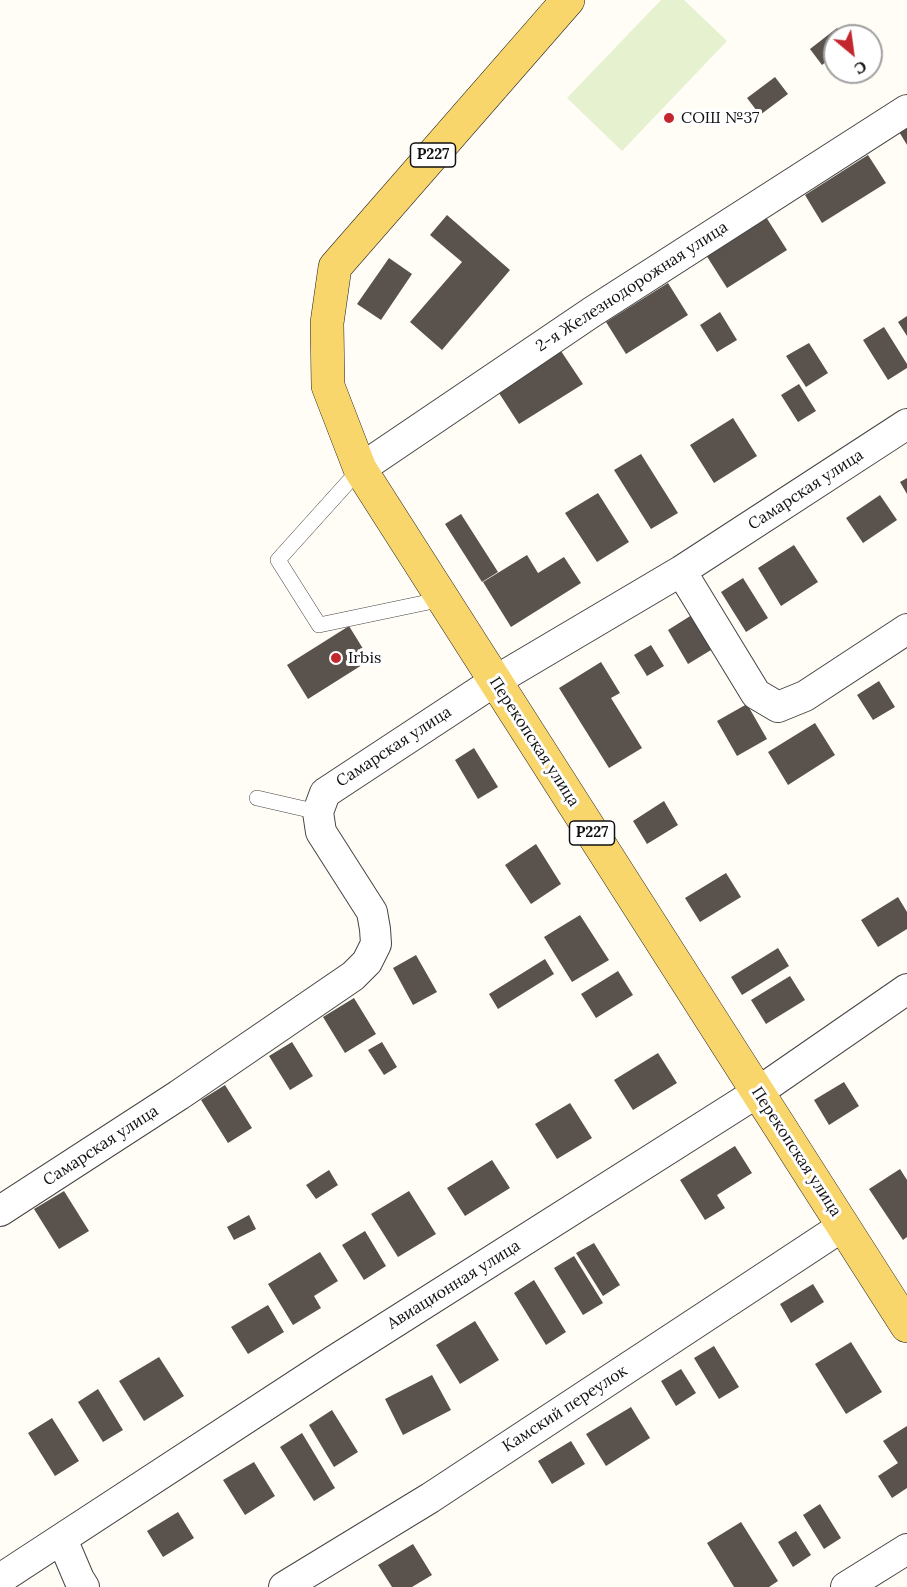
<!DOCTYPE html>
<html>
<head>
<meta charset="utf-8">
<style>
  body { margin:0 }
  #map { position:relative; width:907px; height:1587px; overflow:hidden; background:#fffdf5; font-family:Lora,serif }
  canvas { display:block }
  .north { position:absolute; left:823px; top:24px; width:60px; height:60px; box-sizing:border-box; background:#fff; border:2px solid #a0a0a0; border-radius:50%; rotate:151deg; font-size:16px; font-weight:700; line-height:24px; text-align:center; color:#111 }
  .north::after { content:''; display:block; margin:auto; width:21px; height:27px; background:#c4262e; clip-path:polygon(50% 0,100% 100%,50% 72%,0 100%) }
</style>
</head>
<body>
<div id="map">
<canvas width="907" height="1587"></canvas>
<div class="north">С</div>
</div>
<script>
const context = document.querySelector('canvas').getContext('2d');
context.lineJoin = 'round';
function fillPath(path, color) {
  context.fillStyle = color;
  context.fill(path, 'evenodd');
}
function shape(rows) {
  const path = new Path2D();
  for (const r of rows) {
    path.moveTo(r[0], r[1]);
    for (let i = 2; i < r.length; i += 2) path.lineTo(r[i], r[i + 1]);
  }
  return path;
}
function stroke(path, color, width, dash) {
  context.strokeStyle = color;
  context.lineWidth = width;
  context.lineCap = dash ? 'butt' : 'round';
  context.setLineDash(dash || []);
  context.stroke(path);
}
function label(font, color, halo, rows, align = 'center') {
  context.font = font + ' Lora,serif';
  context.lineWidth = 6;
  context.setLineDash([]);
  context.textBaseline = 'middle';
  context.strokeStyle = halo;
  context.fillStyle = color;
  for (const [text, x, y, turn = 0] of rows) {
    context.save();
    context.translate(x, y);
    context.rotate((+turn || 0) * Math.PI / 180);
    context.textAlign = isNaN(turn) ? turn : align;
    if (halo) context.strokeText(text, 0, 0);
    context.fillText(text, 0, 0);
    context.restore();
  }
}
const pitch = shape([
  [661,0,684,0,727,41,622,151,567,98]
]);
const building = shape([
  [837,28,844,36,835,36,835,55,822,65,810,49],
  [775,77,788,94,760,115,747,98],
  [907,124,907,145,898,130],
  [868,155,886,183,822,223,805,195],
  [447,215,510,270,442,350,410,322,462,262,430,235],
  [766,217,787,250,727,288,706,255],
  [389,258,412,274,381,320,357,304],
  [668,283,688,315,626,354,606,322],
  [720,312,737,340,717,352,700,325],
  [907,316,907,336,898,322],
  [884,327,907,364,907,368,888,380,863,340],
  [809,343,828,373,806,387,786,356],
  [561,351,583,384,519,424,497,390],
  [799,384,816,411,798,422,781,395],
  [733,418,757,456,714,483,690,445],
  [641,454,678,513,651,529,614,470],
  [907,478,907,494,900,482],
  [598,493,629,542,597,562,565,513],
  [880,495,897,520,863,543,846,518],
  [461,514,498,572,482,582,445,524],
  [794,545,818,582,781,606,758,568],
  [527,555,538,573,564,557,581,583,511,627,483,582],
  [743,578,768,618,746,632,721,592],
  [695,613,716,647,688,664,668,630],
  [349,626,370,660,308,699,287,665],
  [651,645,664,666,647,676,634,655],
  [601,662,620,693,611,698,642,748,609,768,559,688],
  [879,681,895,707,873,720,857,695],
  [747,704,767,739,737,756,717,721],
  [815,723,835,755,788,785,768,752],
  [474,748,498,787,478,799,455,760],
  [664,801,678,825,647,844,633,821],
  [536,844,561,884,531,904,505,865],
  [726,873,741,897,700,922,685,898],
  [898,897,907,912,907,929,878,947,861,920],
  [580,915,609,960,572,982,544,937],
  [778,948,789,966,742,995,731,977],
  [416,955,437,992,413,1005,393,968],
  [545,959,554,974,498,1009,489,994],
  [618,971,633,995,596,1018,581,994],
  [790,976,805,1000,766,1024,751,1000],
  [354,998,376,1034,345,1053,323,1017],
  [292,1042,313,1076,290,1090,269,1056],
  [382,1042,397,1067,384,1075,368,1050],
  [658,1053,677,1083,633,1110,614,1080],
  [844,1082,859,1106,829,1125,814,1100],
  [225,1085,252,1128,228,1143,201,1100],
  [570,1103,592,1138,557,1159,535,1124],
  [735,1146,752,1173,717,1195,725,1208,705,1220,680,1180],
  [492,1160,510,1188,465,1216,447,1188],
  [900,1169,907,1180,907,1237,903,1240,869,1189],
  [329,1170,338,1185,316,1199,306,1185],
  [64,1191,89,1231,59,1249,34,1209],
  [409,1191,436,1234,398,1257,371,1214],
  [249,1215,256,1229,234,1240,227,1227],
  [365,1231,386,1266,364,1280,342,1245],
  [594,1243,620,1285,603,1296,576,1253],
  [320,1252,338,1281,314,1296,321,1308,293,1325,268,1284],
  [574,1256,603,1303,583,1315,554,1268],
  [534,1280,566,1332,546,1345,514,1293],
  [813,1284,824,1302,791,1323,780,1304],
  [268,1305,284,1332,248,1354,231,1327],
  [475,1321,499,1360,460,1384,436,1345],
  [851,1342,882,1392,846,1414,815,1364],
  [714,1346,739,1387,719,1399,694,1358],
  [159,1357,184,1396,144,1421,119,1381],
  [681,1369,696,1393,676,1406,661,1381],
  [432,1375,451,1410,403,1435,385,1399],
  [98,1389,123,1430,103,1442,78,1402],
  [631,1407,650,1438,606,1466,586,1434],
  [332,1410,358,1452,334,1467,309,1425],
  [52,1418,79,1461,55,1476,28,1433],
  [907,1426,907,1488,892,1498,878,1476,898,1463,883,1441],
  [302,1433,335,1488,314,1501,280,1447],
  [571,1441,585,1464,552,1484,538,1461],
  [254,1462,275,1496,245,1515,223,1480],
  [820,1504,841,1538,824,1549,803,1515],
  [178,1512,194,1538,163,1557,147,1531],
  [741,1522,778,1581,769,1587,734,1587,707,1543],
  [796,1531,811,1555,793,1567,778,1542],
  [413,1544,432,1575,412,1587,392,1587,378,1565]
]);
const lane = shape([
  [360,469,278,560,319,625,443,599],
  [257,798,318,812]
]);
const street = shape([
  [360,469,592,312,907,110],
  [681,571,756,694,778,707,805,696,907,629],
  [0,1211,179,1095,353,976,367,962,376,944,375,929,372,912,321,832,318,812,325,793,495,681,681,571,907,424],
  [62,1539,79,1579,84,1587],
  [0,1579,332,1362,758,1092,907,989],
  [284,1587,430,1498,843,1226],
  [846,1587,907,1549]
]);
const primary = shape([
  [568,0,335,267,327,323,328,386,360,469,907,1326]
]);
const markers = [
  [669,118,6,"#c4262e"],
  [336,658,6,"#c4262e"]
];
const shields = [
  [433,155,45],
  [592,833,45]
];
const shieldNames = [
  ["Р227",433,155],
  ["Р227",592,833]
];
const poiNames = [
  ["СОШ №37",681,118],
  ["Irbis",348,658]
];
const streetNames = [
  ["2-я Железнодорожная улица",632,287,-33],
  ["Самарская улица",806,490,-33],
  ["Перекопская улица",534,742,57],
  ["Самарская улица",394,747,-33],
  ["Самарская улица",101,1146,-33],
  ["Перекопская улица",796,1152,57],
  ["Авиационная улица",454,1285,-32],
  ["Камский переулок",565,1409,-33]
];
fillPath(pitch, '#e6f2cf');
fillPath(building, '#5a524d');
stroke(lane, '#444', 16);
stroke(street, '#444', 32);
stroke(primary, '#222', 34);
stroke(lane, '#fff', 15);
stroke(street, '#fff', 30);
stroke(primary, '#f9d66b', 33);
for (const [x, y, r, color] of markers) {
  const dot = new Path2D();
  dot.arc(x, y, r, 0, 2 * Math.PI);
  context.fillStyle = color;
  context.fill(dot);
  stroke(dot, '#fff', 2);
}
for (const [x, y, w] of shields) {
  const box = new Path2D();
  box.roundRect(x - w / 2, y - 12, w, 24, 4.5);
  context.fillStyle = '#fff';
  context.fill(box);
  stroke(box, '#111', 1.5);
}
label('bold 15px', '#111', null, shieldNames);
label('16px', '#111', '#fff', poiNames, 'left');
label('16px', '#111', '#fff', streetNames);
</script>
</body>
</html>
